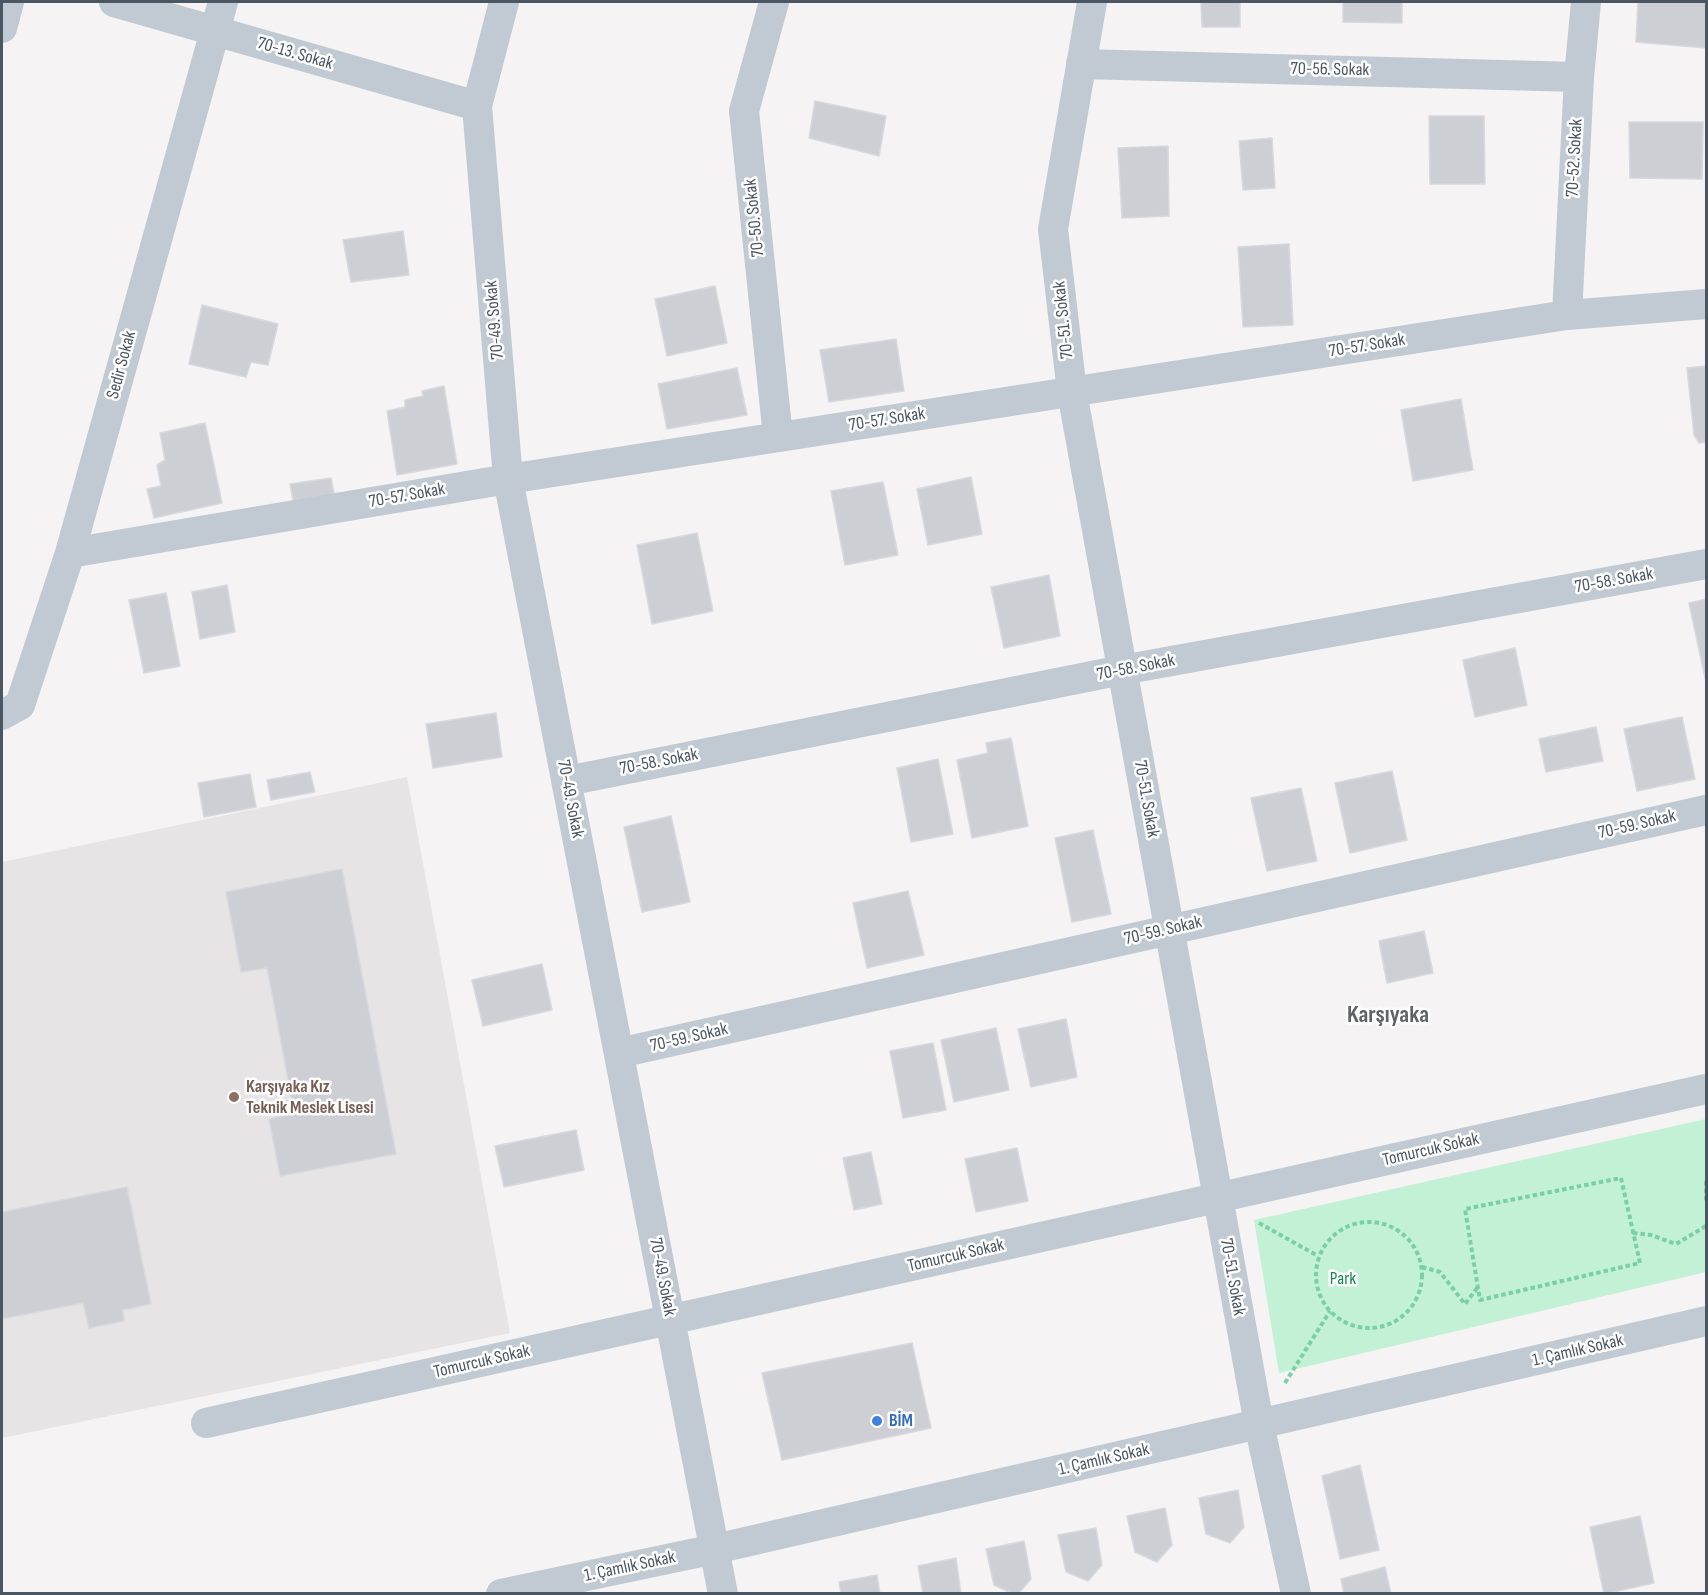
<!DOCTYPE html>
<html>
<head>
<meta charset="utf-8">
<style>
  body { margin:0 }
  #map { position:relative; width:1708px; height:1595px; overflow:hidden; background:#f5f3f3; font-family:"Sofia Sans Condensed",sans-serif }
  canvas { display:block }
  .frame { position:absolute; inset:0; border:3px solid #4a5661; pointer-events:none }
</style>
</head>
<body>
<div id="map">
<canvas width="1708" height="1595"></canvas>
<div class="frame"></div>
</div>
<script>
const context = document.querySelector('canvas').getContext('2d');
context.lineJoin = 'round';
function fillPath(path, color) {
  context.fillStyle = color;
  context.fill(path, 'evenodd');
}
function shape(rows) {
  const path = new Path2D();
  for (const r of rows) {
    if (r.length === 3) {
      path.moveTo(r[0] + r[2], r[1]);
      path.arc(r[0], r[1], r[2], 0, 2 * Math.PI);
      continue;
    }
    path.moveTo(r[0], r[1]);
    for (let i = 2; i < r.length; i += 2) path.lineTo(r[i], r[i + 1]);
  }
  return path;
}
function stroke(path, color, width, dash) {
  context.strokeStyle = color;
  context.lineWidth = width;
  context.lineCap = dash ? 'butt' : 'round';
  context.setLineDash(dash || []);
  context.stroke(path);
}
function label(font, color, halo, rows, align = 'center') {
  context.font = font + ' "Sofia Sans Condensed",sans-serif';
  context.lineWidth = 5;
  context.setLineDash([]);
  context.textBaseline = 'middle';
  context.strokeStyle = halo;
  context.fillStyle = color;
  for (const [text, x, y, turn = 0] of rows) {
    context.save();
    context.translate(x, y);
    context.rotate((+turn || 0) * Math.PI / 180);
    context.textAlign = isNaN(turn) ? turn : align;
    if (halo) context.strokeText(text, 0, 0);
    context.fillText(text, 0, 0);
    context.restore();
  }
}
const education = shape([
  [407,777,510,1333,2,1438,2,862]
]);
const green = shape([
  [1706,1119,1706,1272,1279,1373,1254,1220]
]);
const building = shape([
  [1201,2,1240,2,1240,27,1202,27,1201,2],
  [1343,2,1402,2,1402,23,1343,22,1343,2],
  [1638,2,1706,2,1706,48,1636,42,1638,2],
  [815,101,886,116,879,156,809,138,815,101],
  [1429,116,1484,116,1485,184,1430,184,1429,116],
  [1629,122,1703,122,1702,179,1630,178,1629,122],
  [1272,138,1275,188,1243,190,1239,141,1272,138],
  [1168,146,1169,216,1122,218,1118,148,1168,146],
  [403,231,409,275,351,282,343,240,403,231],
  [1289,244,1293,325,1243,327,1238,247,1289,244],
  [715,286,727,343,667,356,655,299,715,286],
  [202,305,278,324,268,365,251,362,246,377,189,364,202,305],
  [896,339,904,391,829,402,820,350,896,339],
  [1706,366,1706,442,1699,443,1694,435,1687,368,1706,366],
  [737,368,747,415,667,429,658,384,737,368],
  [444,386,457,464,397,475,387,411,405,407,405,400,423,396,422,391,444,386],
  [1461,399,1473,470,1413,481,1401,410,1461,399],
  [205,423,222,503,154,518,147,489,161,486,157,465,165,460,160,433,205,423],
  [971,477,982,534,928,545,917,489,971,477],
  [331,478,335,498,294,506,290,484,331,478],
  [883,482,898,555,845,565,831,491,883,482],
  [697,533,713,611,652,624,637,545,697,533],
  [1049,575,1060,636,1004,648,991,587,1049,575],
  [227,585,235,632,200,639,192,592,227,585],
  [166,593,180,666,144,673,129,600,166,593],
  [1706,599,1706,677,1705,678,1689,603,1706,599],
  [1515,648,1527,705,1475,717,1463,660,1515,648],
  [496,713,502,757,433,768,426,724,496,713],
  [1682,717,1695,779,1637,791,1624,729,1682,717],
  [1596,727,1603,761,1546,772,1539,739,1596,727],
  [1011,738,1028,826,972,838,957,760,988,753,986,743,1011,738],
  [938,759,953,834,911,842,897,768,938,759],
  [1392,771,1407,840,1350,853,1335,783,1392,771],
  [310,772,315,792,271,800,267,780,310,772],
  [250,774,256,807,204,817,198,783,250,774],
  [1301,788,1317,861,1267,871,1251,798,1301,788],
  [671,816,690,902,642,912,624,827,671,816],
  [1093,830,1111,914,1072,922,1055,838,1093,830],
  [342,869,396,1154,280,1176,269,1119,294,1113,274,1004,267,968,241,972,226,892,342,869],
  [908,891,924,955,867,968,853,903,908,891],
  [1424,931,1433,973,1387,983,1379,941,1424,931],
  [542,964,552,1010,483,1026,472,980,542,964],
  [1066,1019,1077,1077,1031,1087,1018,1029,1066,1019],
  [996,1028,1009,1090,954,1102,941,1040,996,1028],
  [933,1043,946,1110,903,1118,890,1051,933,1043],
  [576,1130,584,1170,504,1187,495,1146,576,1130],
  [1017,1148,1028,1201,976,1212,965,1159,1017,1148],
  [871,1152,882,1204,854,1210,843,1158,871,1152],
  [127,1187,151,1304,123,1310,124,1321,89,1328,83,1303,2,1319,2,1212,127,1187],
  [912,1343,931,1428,782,1460,762,1373,912,1343],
  [1360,1465,1379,1550,1340,1559,1322,1476,1360,1465],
  [1238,1490,1244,1527,1230,1543,1206,1534,1199,1498,1238,1490],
  [1165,1508,1172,1545,1157,1562,1135,1552,1127,1516,1165,1508],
  [1640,1516,1654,1583,1604,1594,1590,1527,1640,1516],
  [1096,1528,1102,1565,1088,1581,1066,1572,1058,1535,1096,1528],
  [1024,1541,1031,1579,1018,1594,1013,1594,994,1585,986,1549,1024,1541],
  [956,1558,961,1594,923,1594,918,1566,956,1558],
  [1385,1567,1391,1594,1344,1594,1341,1579,1385,1567],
  [877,1575,880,1594,841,1594,839,1582,877,1575]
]);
const path = shape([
  [1621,1178,1640,1263,1480,1300,1465,1209,1621,1178],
  [1706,1181,1706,1203],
  [1369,1275,53],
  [1259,1223,1318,1256],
  [1633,1233,1651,1235,1676,1244,1706,1226],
  [1422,1267,1440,1272,1465,1304,1477,1288],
  [1285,1383,1330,1311]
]);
const minor = shape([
  [114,2,477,106],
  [504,2,477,106,508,479,723,1594],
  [774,2,744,111,778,437],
  [1092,2,1053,229,1072,392,1259,1424,1296,1594],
  [2,28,9,2],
  [1081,64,1579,77],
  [1567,315,1579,77,1586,2],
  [70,553,508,479,1567,315,1706,304],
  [2,715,20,705,70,553,223,2],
  [567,781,1122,670,1706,564],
  [619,1053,1706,810],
  [206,1423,1706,1089],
  [501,1594,715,1549,1706,1321]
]);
const markers = [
  [234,1097,6,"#8d6e63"],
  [877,1421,6,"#3f7fe0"]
];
const streetNames = [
  ["70-13. Sokak",295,54,16],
  ["70-56. Sokak",1330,70,1],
  ["70-52. Sokak",1575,158,-87],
  ["70-50. Sokak",755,218,-96],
  ["70-49. Sokak",495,320,-95],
  ["70-51. Sokak",1064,320,-96],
  ["70-57. Sokak",1367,346,-9],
  ["Sedir Sokak",122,365,-75],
  ["70-57. Sokak",887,420,-9],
  ["70-57. Sokak",407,496,-10],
  ["70-58. Sokak",1614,581,-10],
  ["70-58. Sokak",1136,668,-11],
  ["70-58. Sokak",659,762,-11],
  ["70-49. Sokak",570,799,79],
  ["70-51. Sokak",1146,799,80],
  ["70-59. Sokak",1637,825,-13],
  ["70-59. Sokak",1163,931,-13],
  ["70-59. Sokak",689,1038,-13],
  ["Tomurcuk Sokak",1431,1150,-13],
  ["Tomurcuk Sokak",956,1256,-13],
  ["70-49. Sokak",662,1277,79],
  ["70-51. Sokak",1232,1277,80],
  ["1. Çamlık Sokak",1578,1351,-13],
  ["Tomurcuk Sokak",482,1362,-13],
  ["1. Çamlık Sokak",1104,1460,-13],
  ["1. Çamlık Sokak",630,1567,-12]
];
const educationNames = [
  ["Karşıyaka Kız",246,1087],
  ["Teknik Meslek Lisesi",246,1108]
];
const parkNames = [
  ["Park",1343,1279]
];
const shopNames = [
  ["BİM",889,1421]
];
const districtNames = [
  ["Karşıyaka",1388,1016]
];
fillPath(education, '#e6e4e5');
fillPath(green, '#c3f1d5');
fillPath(building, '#cdcfd5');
stroke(building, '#d7d9de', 1.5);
stroke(path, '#7ad0a6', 4, [4.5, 3]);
stroke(minor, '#c1cad2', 30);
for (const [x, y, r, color] of markers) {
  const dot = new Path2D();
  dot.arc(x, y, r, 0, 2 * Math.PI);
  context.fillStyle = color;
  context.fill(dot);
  stroke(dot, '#fff', 2);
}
label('18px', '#4a5661', '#fff', streetNames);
label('bold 18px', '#785e54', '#fff', educationNames, 'left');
label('18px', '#17864f', '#fff', parkNames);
label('bold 18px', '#366cbe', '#fff', shopNames, 'left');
label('bold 24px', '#5f6368', '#fff', districtNames);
</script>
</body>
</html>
